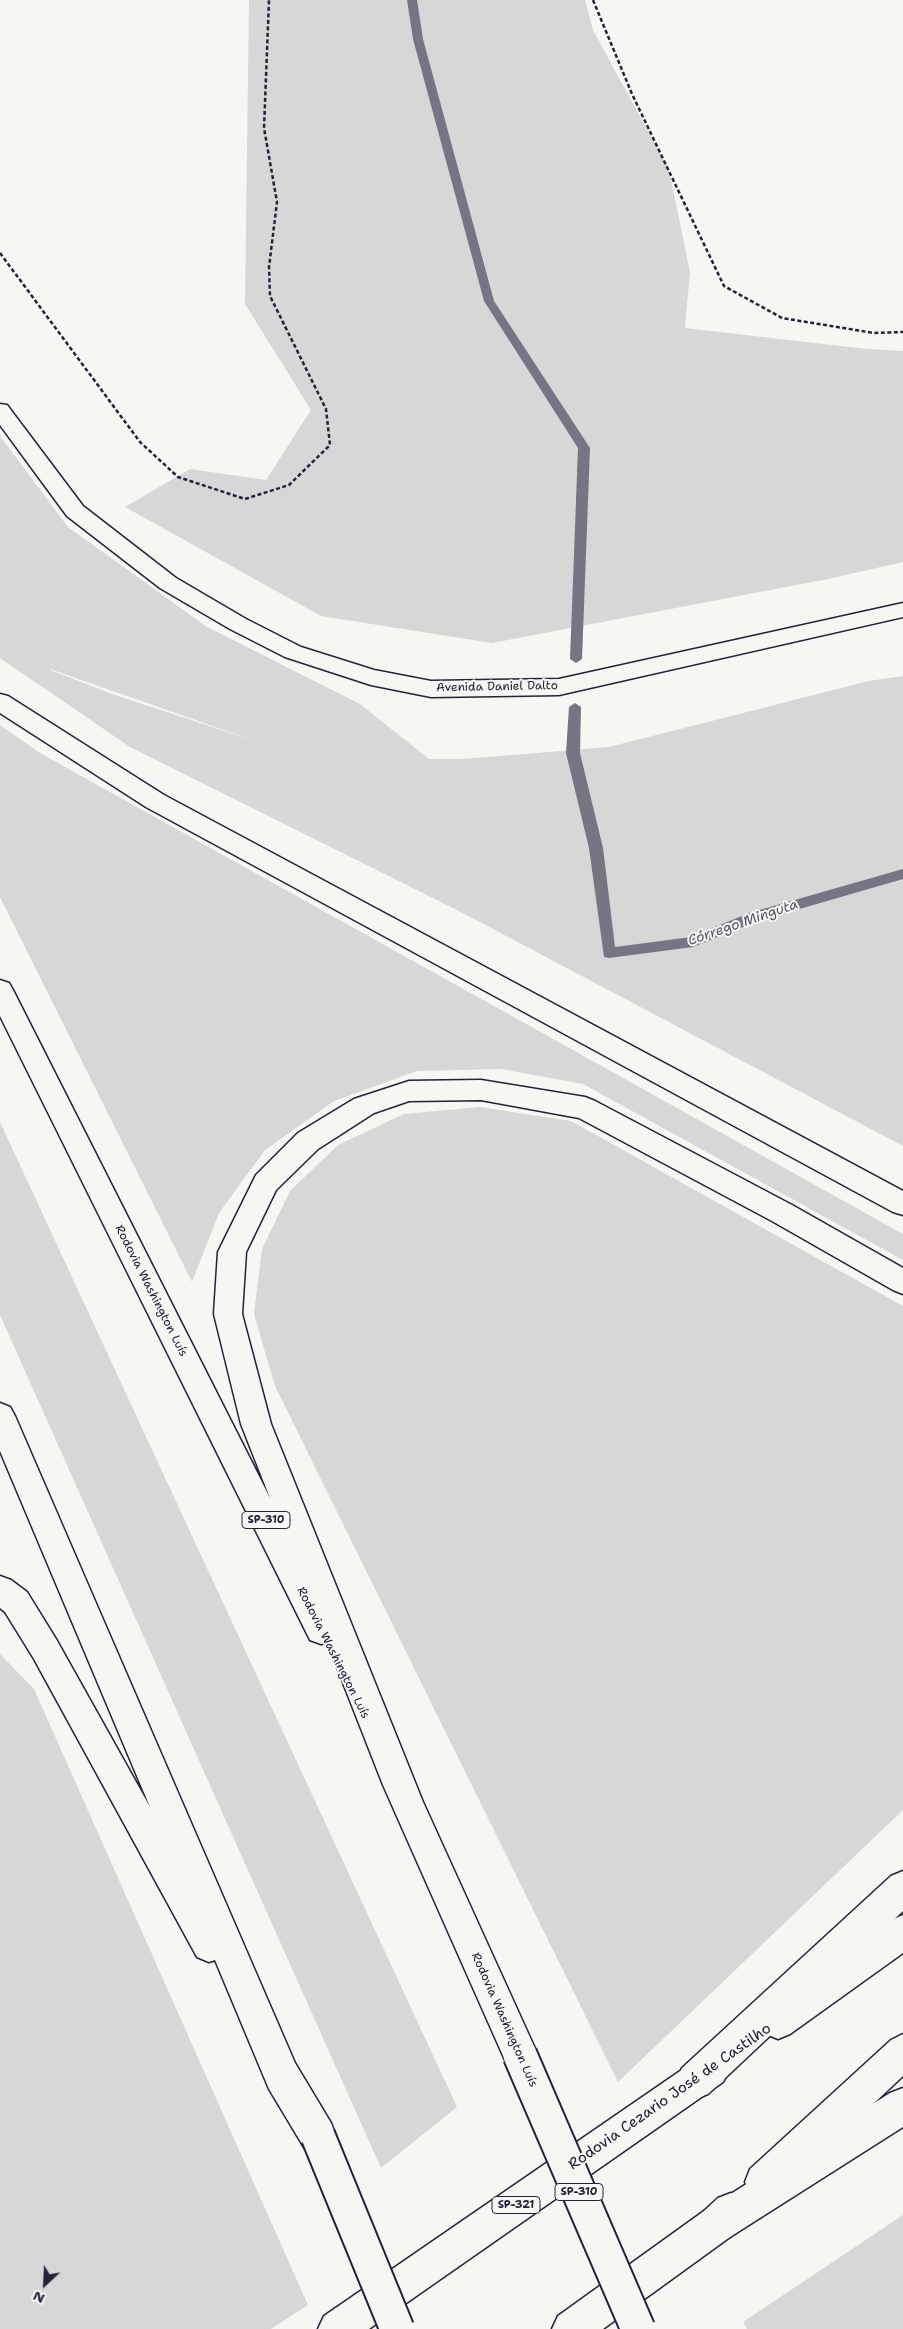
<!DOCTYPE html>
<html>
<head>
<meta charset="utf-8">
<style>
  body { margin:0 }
  #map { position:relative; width:903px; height:2329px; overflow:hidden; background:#f6f6f2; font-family:"Shantell Sans",sans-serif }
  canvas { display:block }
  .north { position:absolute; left:20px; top:2259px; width:50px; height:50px; -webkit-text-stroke:4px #f6f6f2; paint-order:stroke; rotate:205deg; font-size:14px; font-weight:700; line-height:20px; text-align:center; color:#22223b }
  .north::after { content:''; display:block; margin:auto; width:18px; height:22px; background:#22223b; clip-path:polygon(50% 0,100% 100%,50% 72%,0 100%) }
</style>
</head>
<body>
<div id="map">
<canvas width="903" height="2329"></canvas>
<div class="north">N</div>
</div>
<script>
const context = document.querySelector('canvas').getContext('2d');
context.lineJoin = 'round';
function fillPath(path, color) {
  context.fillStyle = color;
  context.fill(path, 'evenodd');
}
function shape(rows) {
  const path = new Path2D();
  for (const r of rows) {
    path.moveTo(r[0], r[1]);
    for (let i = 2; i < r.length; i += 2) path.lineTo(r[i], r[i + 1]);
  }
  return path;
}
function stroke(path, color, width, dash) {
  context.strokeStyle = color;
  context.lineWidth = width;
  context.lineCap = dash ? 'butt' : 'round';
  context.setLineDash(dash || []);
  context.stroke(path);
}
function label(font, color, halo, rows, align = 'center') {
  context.font = font + ' "Shantell Sans",sans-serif';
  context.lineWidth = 4;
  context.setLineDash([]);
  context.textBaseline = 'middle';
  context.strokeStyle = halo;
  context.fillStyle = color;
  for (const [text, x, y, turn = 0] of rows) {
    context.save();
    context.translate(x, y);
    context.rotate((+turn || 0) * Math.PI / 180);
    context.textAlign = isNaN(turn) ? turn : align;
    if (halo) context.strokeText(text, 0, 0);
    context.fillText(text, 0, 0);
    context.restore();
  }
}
const green = shape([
  [249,0,585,0,593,30,669,170,690,272,685,328,867,349,903,351,903,562,828,579,492,643,321,616,125,507,190,469,266,480,311,410,245,304],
  [0,436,68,527,207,627,360,704,429,759,463,759,609,747,869,681,903,676,903,1146,459,911,130,747,0,658],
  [50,670,50,669,261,743,112,694],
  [0,725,40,753,903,1234,903,1260,583,1084,501,1069,417,1071,334,1101,265,1150,219,1213,192,1282,0,897],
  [480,1107,571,1121,903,1306,903,1810,618,2082,275,1386,254,1314,262,1249,290,1191,338,1145,404,1114],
  [0,1122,457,2107,381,2168,0,1315],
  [0,1654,34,1689,308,2305,271,2329,0,2329],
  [903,2215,903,2329,747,2329,743,2322]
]);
const stream = shape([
  [407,0,417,0,423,39,494,301,590,448,582,659,576,663,570,659,578,448,484,301,413,39,407,0],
  [575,703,581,707,580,753,603,848,615,947,691,937,749,913,903,869,903,879,758,921,693,947,609,958,604,957,589,848,566,753,569,707,575,703]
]);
const path = shape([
  [593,0,632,94,724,286,782,318,874,333,903,332],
  [0,253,140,442,178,477,245,499,289,485,330,445,326,409,270,296,269,267,277,202,264,128,269,0]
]);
const minor = shape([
  [0,404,7,405,83,506,176,578,246,619,301,647,374,670,431,681,559,679,903,603,903,617,559,695,431,697,371,685,285,657,230,629,160,588,67,516,0,425,0,404]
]);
const major = shape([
  [903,1915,903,1953,790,2034,778,2039,766,2034,761,2022,766,2010,891,1920,903,1915],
  [903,2034,903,2076,776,2195,763,2200,750,2195,745,2182,750,2169,891,2040,903,2034],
  [711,2052,723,2058,729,2070,723,2082,369,2329,318,2329,324,2316,699,2058,711,2052],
  [731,2193,744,2198,749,2211,744,2224,730,2237,603,2329,552,2329,558,2316,704,2211,718,2198,731,2193]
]);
const highway = shape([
  [0,694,8,696,164,795,903,1191,903,1215,893,1212,146,807,0,713,0,694],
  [0,980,9,983,13,990,270,1498,241,1424,214,1314,218,1252,256,1175,298,1133,354,1099,409,1081,481,1080,585,1097,595,1101,792,1205,903,1268,903,1294,893,1290,772,1221,579,1118,481,1100,409,1101,374,1113,318,1149,276,1190,246,1252,242,1314,271,1424,423,1802,538,2055,532,2067,520,2073,508,2067,383,1785,327,1642,321,1644,310,1640,0,1016,0,980],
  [0,1403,10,1407,15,1416,295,2063,331,2123,336,2136,331,2149,318,2154,305,2149,269,2089,215,1960,209,1962,197,1957,34,1659,5,1612,0,1608,0,1576,11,1580,27,1592,56,1639,150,1807,0,1451,0,1403],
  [903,1871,903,1911,708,2094,695,2099,682,2094,677,2081,682,2068,891,1876,903,1871],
  [903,2088,903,2127,730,2237,717,2242,704,2237,699,2224,704,2211,890,2093,903,2088]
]);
const highwayBridge = shape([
  [520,2055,638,2329],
  [318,2136,397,2329]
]);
const shields = [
  [266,1520,48],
  [579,2192,48],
  [516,2205,48]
];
const shieldNames = [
  ["SP-310",266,1520],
  ["SP-310",579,2192],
  ["SP-321",516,2205]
];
const streetNames = [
  ["Avenida Daniel Dalto",497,687,-1],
  ["Rodovia Washington Luís",151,1291,63],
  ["Rodovia Washington Luís",333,1653,63],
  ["Rodovia Washington Luís",504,2020,66]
];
const waterNames = [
  ["Córrego Minguta",743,923,-19]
];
const nearStreetnames = [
  ["Rodovia Cezario José de Castilho",670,2097,-35]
];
fillPath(green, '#d7d7d7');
fillPath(stream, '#757583');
stroke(minor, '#22223b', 3);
stroke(major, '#22223b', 3);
stroke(highway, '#22223b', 3);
stroke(path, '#22223b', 2.5, [4, 2.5]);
fillPath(minor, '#f6f6f2');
fillPath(major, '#f6f6f2');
fillPath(highway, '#f6f6f2');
stroke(highwayBridge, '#22223b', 37, []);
stroke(highwayBridge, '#f6f6f2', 33);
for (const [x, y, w] of shields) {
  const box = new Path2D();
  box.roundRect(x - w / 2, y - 8.5, w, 17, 4);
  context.fillStyle = '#f6f6f2';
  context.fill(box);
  stroke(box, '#22223b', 1);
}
label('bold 11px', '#22223b', null, shieldNames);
label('12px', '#22223b', '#f6f6f2', streetNames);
label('italic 14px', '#535365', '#f6f6f2', waterNames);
label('15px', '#22223b', '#f6f6f2', nearStreetnames);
</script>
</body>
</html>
